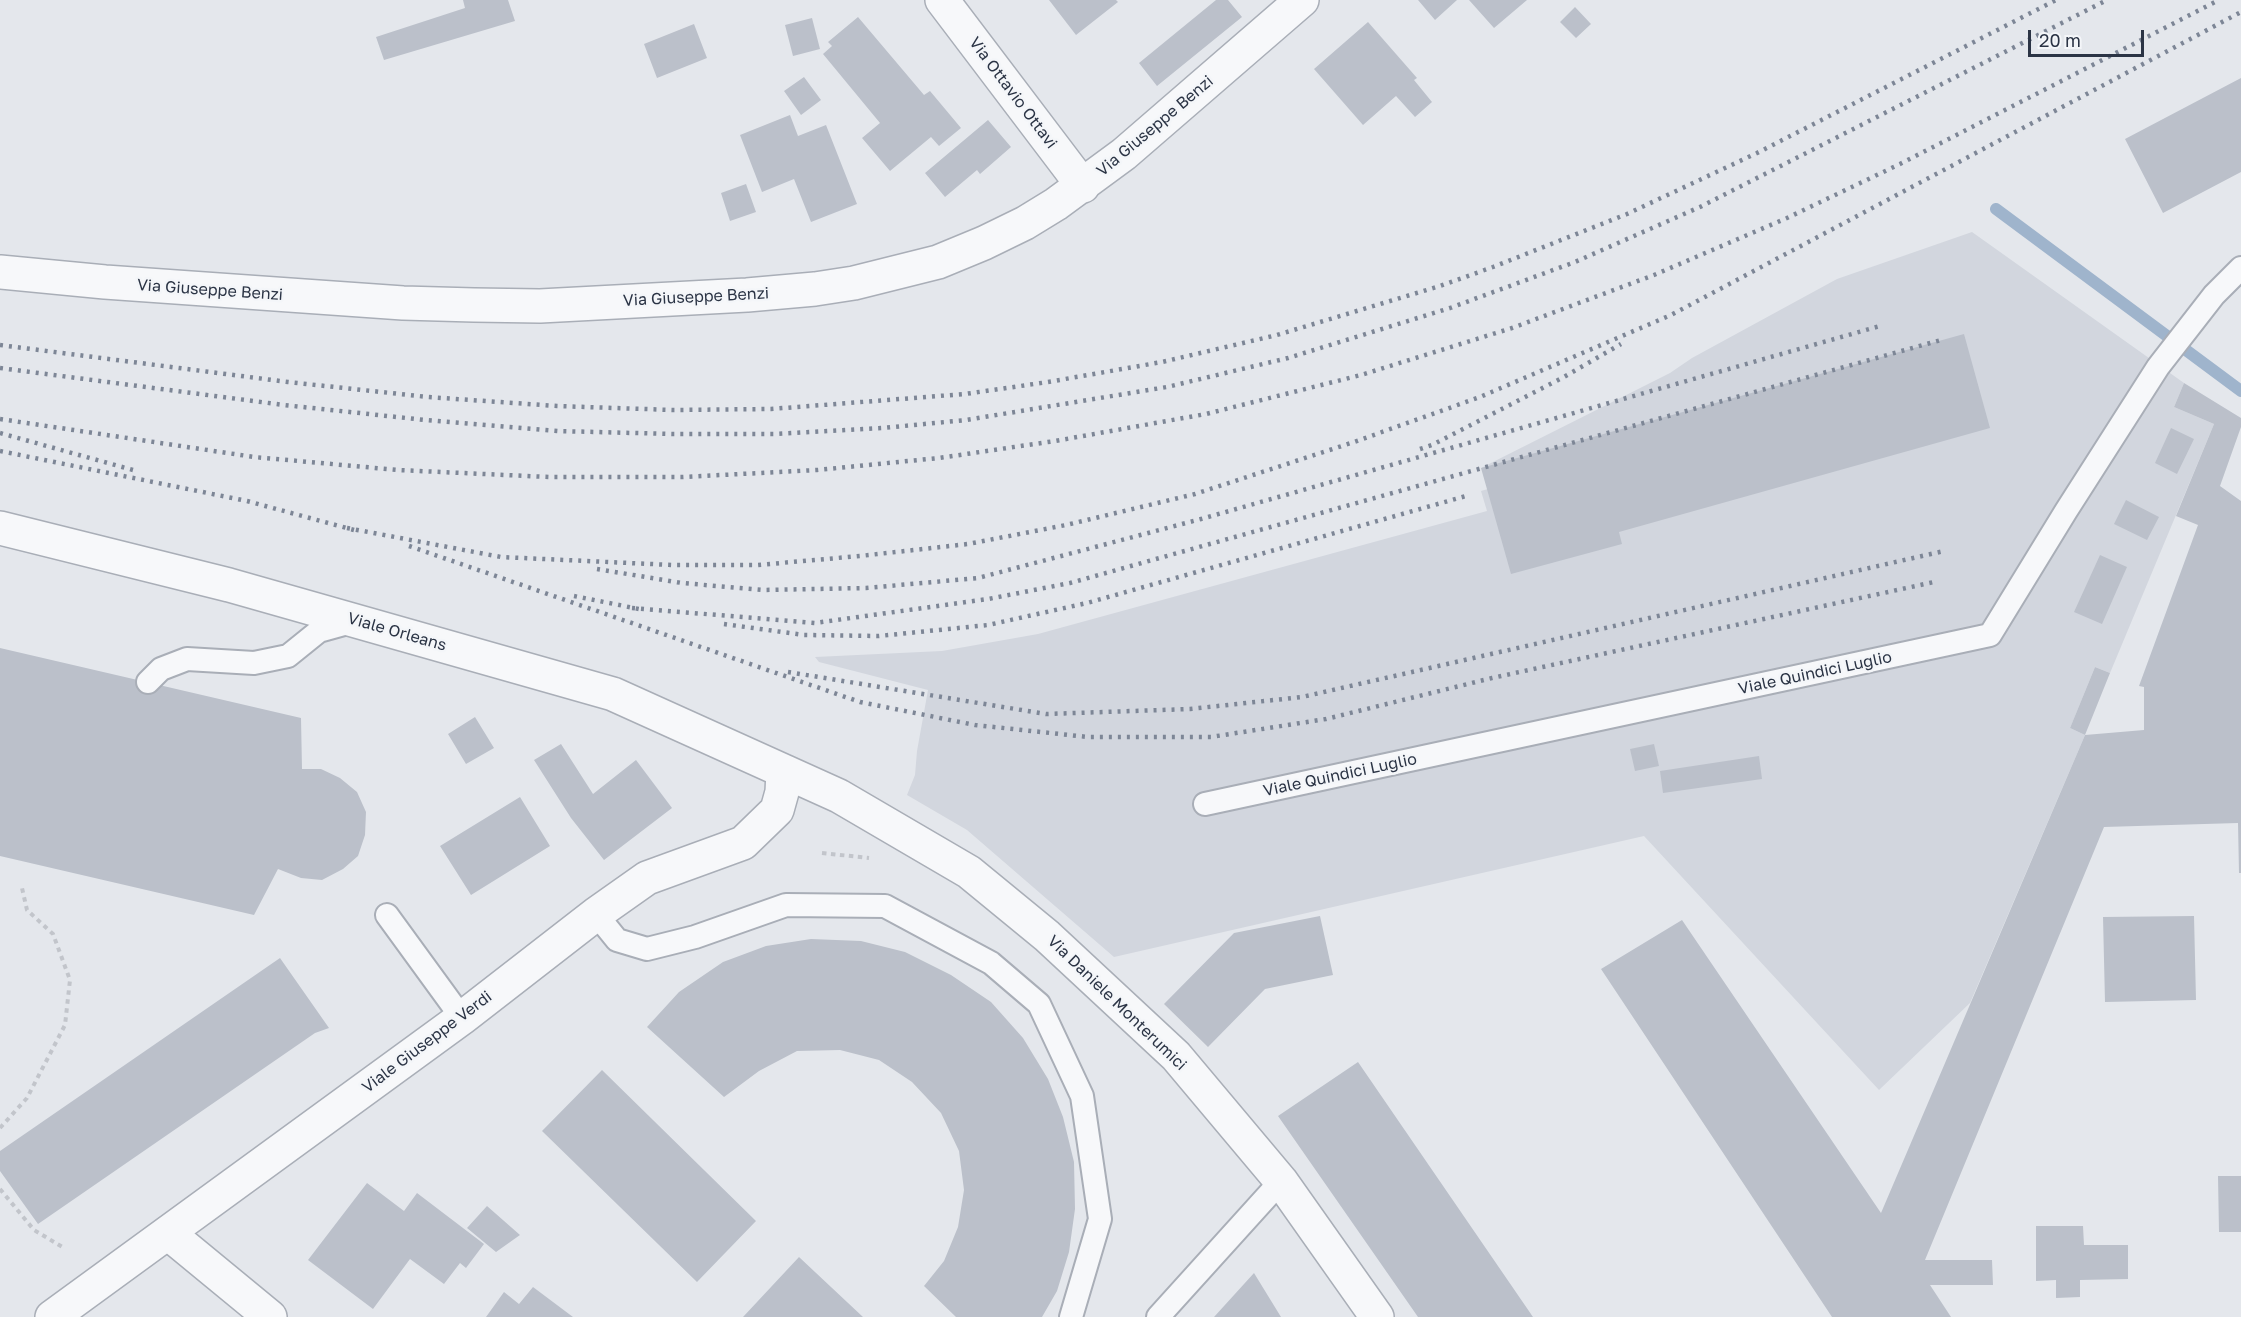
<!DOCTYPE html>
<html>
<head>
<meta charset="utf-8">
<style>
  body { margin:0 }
  #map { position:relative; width:2241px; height:1317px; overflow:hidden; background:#e4e7ec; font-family:"Golos Text",sans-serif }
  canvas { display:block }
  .scale { position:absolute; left:2028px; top:30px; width:116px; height:27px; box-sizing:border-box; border:3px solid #2b3445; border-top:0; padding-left:8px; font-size:18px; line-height:21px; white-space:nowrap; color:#2b3445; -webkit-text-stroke:4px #f4f6f9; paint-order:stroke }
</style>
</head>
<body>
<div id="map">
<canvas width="2241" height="1317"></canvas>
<div class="scale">20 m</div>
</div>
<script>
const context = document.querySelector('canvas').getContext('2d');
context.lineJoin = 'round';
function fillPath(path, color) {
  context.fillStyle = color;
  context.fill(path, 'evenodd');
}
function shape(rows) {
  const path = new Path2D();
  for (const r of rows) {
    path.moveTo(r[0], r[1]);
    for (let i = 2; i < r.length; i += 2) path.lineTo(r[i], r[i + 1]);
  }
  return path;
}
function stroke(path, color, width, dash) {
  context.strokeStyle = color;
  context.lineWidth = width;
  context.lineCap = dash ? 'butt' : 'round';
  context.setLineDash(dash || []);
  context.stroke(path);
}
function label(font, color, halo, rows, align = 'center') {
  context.font = font + ' "Golos Text",sans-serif';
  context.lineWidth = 5;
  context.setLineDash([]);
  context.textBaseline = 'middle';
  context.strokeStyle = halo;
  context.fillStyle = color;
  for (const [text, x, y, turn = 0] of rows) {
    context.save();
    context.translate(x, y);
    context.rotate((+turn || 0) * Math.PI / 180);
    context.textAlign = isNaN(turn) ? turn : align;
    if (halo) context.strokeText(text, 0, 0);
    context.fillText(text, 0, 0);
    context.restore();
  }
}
const built = shape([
  [1972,232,2184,383,2174,407,2214,424,2110,673,2095,667,2070,728,2085,735,1970,1003,1879,1090,1644,836,1114,957,967,830,907,795,915,775,917,751,928,690,819,662,815,657,942,651,1038,634,1487,511,1481,491,1498,486,1481,468,1670,373,1692,358,1837,279]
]);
const stream = shape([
  [1996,209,2241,391]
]);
const building = shape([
  [463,0,508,0,515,21,384,60,376,37,465,8],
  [1049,0,1116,0,1118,2,1076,35],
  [1216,0,1228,0,1242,17,1157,86,1139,63],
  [1418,0,1457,0,1435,20],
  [1469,0,1527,0,1494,28],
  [1575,7,1591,24,1576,38,1560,22],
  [858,17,924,95,930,91,961,128,939,146,931,137,890,171,862,138,880,123,823,54,832,46,828,42],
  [812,18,820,49,793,56,785,25],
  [1368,22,1417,78,1414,80,1432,102,1415,117,1396,96,1363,125,1314,69],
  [694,24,707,58,657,78,644,44],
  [804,77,821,100,801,115,784,91],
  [2241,78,2241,172,2163,213,2125,139],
  [790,115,798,136,826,125,857,204,811,222,794,179,762,192,740,135],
  [988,120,1011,147,980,174,977,170,945,197,925,173],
  [746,184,756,212,730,221,721,193],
  [1964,334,1990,428,1619,532,1622,544,1511,574,1481,468],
  [2184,383,2241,418,2241,427,2220,486,2241,501,2241,873,2239,873,2238,823,2104,827,1925,1260,1992,1260,1993,1285,1930,1285,1951,1317,1832,1317,1601,969,1682,920,1881,1213,2085,735,2144,730,2144,687,2139,686,2198,525,2176,516,2214,424,2174,407],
  [2171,428,2194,439,2177,474,2155,463],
  [2126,500,2159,517,2147,540,2114,524],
  [2100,555,2127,567,2102,624,2074,612],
  [0,648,301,718,302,769,321,769,340,778,357,792,366,812,365,835,358,856,343,869,322,880,301,878,278,869,254,915,0,856],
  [2095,667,2110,673,2085,735,2070,728],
  [475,717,494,748,466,764,448,734],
  [561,744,593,794,636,760,672,808,604,860,571,818,534,760],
  [1654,744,1659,766,1635,771,1630,749],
  [1759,756,1762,779,1663,793,1660,771],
  [520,797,550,846,471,895,440,846],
  [1320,916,1333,975,1265,989,1208,1047,1164,1004,1234,933],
  [2194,916,2196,1000,2105,1002,2103,917],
  [811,939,861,941,905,952,951,975,991,1002,1023,1038,1048,1079,1063,1117,1074,1162,1075,1209,1069,1252,1057,1291,1042,1317,956,1317,924,1286,944,1261,958,1227,964,1190,959,1151,941,1113,912,1082,879,1060,840,1050,797,1051,759,1071,724,1097,647,1027,679,992,723,962,766,946],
  [280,958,329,1028,315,1033,38,1224,0,1171,0,1151],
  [1358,1062,1533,1317,1418,1317,1278,1116],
  [602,1070,756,1221,697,1282,542,1131],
  [2218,1176,2241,1176,2241,1232,2219,1232],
  [367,1183,404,1211,417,1193,484,1244,466,1268,460,1263,444,1284,410,1259,373,1309,308,1260],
  [487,1206,520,1235,496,1252,467,1228],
  [2036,1226,2083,1226,2084,1245,2128,1245,2128,1279,2080,1280,2080,1297,2056,1298,2056,1280,2036,1281],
  [799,1257,863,1317,743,1317],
  [1254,1273,1281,1317,1214,1317],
  [533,1287,573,1317,486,1317,504,1292,519,1304]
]);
const path = shape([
  [822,853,869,858],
  [0,1128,27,1098,65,1025,70,980,53,934,27,910,22,888],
  [0,1189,34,1230,64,1248]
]);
const service = shape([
  [148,682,161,669,187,659,254,663,288,656,319,631,355,621],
  [1205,804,1990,635,2066,511,2158,367,2214,295,2241,268],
  [596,914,617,940,647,949,695,937,786,905,885,906,991,963,1039,1004,1082,1096,1100,1219,1071,1317],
  [387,915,462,1018],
  [1158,1317,1281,1181]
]);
const minor = shape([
  [942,0,1083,186],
  [0,272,105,282,403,303,474,305,540,306,747,295,815,289,854,283,938,262,984,243,1025,223,1056,204,1124,154,1302,0],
  [168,1233,270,1317]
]);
const tertiary = shape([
  [0,528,229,585,613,694,839,796,969,872,1047,936,1176,1056,1281,1181,1377,1317],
  [52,1317,462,1018,596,914,647,878,743,843,777,810,782,792,783,771]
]);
const rail = shape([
  [0,345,288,382,428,397,557,406,673,410,771,409,965,394,1048,382,1162,362,1277,335,1440,286,1493,267,1627,214,1757,153,2056,0],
  [0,368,284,405,425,420,558,431,672,434,774,434,883,428,966,420,1167,387,1288,358,1450,308,1575,262,1700,207,2107,0],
  [0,419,254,457,398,470,549,477,683,477,817,470,939,458,1055,441,1206,414,1361,375,1512,328,1654,275,1787,218,1900,164,2219,0],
  [0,433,133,470],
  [1420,449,1432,445,1564,377,1621,344],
  [0,451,247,501,354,530],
  [347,528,501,557,672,565,758,565,860,556,968,544,1066,525,1195,494,1354,442,1480,397,1671,315,2241,12],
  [409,546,860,702,975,725,1088,737,1211,737,1326,719,1492,678,1934,582],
  [597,569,682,583,763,590,866,588,978,578,1201,519,1880,326],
  [574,596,639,609],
  [632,608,815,623,988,599,1070,583,1941,340],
  [724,624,804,635,879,636,988,625,1087,603,1466,496],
  [788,672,1046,714,1190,709,1302,697,1944,551]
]);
const streetNames = [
  ["Via Ottavio Ottavi",1013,93,53],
  ["Via Giuseppe Benzi",1155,126,-40],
  ["Via Giuseppe Benzi",210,290,4],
  ["Via Giuseppe Benzi",696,297,-3],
  ["Viale Orleans",397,632,16],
  ["Viale Quindici Luglio",1815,673,-12],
  ["Viale Quindici Luglio",1340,775,-12],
  ["Via Daniele Monterumici",1117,1003,44],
  ["Viale Giuseppe Verdi",427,1042,-37]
];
fillPath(built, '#d2d6de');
stroke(stream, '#9fb4cc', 12);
fillPath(building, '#bbc0ca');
stroke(service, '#a9aeb7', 26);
stroke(minor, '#a9aeb7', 36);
stroke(tertiary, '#a9aeb7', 36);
stroke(path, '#c2c5cb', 4, [4.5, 4.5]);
stroke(service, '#f7f8fa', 22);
stroke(minor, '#f7f8fa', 33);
stroke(tertiary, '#f7f8fa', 33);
stroke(rail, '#7d8696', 4.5, [3, 6]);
label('16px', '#2b3445', '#f4f6f9', streetNames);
</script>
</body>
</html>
